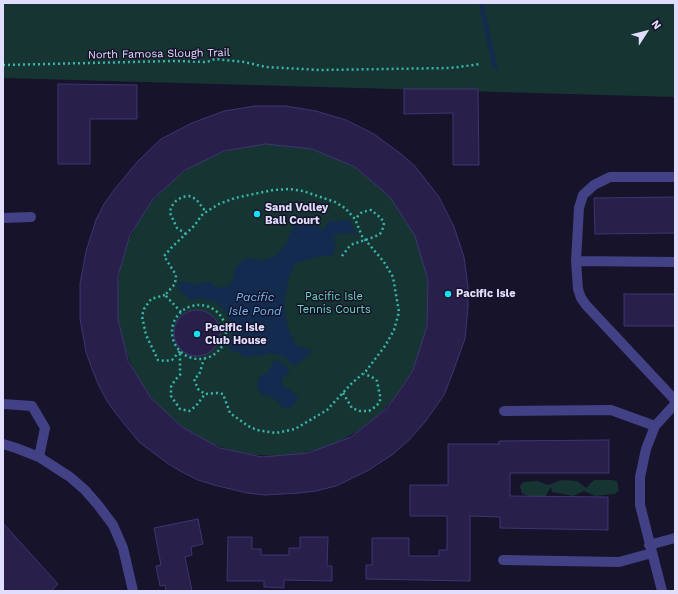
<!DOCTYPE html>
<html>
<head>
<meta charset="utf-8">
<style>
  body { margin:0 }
  #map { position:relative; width:678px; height:594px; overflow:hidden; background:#16132a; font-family:"Work Sans",sans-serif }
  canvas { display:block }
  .frame { position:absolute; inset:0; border:4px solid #e1defd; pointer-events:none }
  .north { position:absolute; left:626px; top:12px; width:40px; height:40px; -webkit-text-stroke:3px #16132a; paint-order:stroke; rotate:54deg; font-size:11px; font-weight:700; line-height:16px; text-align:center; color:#e1defd }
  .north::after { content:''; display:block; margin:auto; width:14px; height:18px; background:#e1defd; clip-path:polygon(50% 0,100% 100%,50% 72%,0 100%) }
</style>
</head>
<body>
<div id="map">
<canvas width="678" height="594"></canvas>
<div class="frame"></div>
<div class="north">N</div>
</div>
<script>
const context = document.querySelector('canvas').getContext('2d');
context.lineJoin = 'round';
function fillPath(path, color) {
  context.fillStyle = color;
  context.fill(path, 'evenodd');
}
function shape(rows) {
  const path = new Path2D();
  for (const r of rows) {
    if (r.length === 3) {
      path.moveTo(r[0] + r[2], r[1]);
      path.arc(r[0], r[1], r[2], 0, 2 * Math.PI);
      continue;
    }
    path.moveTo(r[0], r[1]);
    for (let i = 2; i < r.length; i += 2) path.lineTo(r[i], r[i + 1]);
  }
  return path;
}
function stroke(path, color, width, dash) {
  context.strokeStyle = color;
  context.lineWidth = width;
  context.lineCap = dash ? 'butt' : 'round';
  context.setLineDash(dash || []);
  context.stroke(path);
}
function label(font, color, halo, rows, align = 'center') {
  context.font = font + ' "Work Sans",sans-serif';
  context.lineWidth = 3;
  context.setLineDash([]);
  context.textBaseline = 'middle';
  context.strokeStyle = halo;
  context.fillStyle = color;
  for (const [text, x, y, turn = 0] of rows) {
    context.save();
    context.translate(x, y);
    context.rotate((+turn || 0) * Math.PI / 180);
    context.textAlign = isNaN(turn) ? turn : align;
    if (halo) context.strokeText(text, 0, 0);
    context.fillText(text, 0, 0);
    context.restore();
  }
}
const green = shape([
  [3,3,675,3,675,97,3,78],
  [273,300,156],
  [562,480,577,481,586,488,594,480,612,480,617,481,619,490,615,494,595,496,584,491,573,496,552,492,551,487,545,497,539,498,522,494,520,486,523,482,537,481,548,485]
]);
const water = shape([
  [341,220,350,220,356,234,342,233,333,237,336,245,334,248,335,252,332,255,313,258,295,264,289,277,285,297,285,312,288,328,296,345,312,351,303,360,294,367,285,357,270,353,260,356,244,357,237,351,228,350,232,337,232,325,226,312,214,301,202,298,190,300,186,297,177,287,181,281,197,285,208,281,218,288,230,285,235,275,234,270,238,264,243,260,250,258,264,260,276,255,286,244,293,227,298,223,312,224,323,229,330,221,335,221,336,226,337,221],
  [275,359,283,363,290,371,283,378,282,382,283,386,296,394,297,398,296,403,291,408,282,407,275,399,261,394,257,387,258,379,269,370]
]);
const stream = shape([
  [481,3,495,67]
]);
const building = shape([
  [58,84,137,85,137,119,90,119,90,164,58,164,58,84],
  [404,89,478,89,479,165,453,165,453,113,404,114,404,89],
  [255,106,286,106,316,111,346,120,374,134,401,154,414,165,439,197,454,227,464,257,468,287,468,307,465,339,450,380,444,395,425,422,410,439,392,455,367,471,336,486,316,491,299,493,265,495,247,493,214,485,198,480,182,472,167,463,139,442,117,415,107,401,99,386,92,369,86,352,80,319,80,284,86,251,96,220,104,204,114,190,138,161,161,139,192,123,224,111,255,106],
  [266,144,312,149,355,167,390,197,415,236,428,280,427,326,413,370,403,386,387,408,351,437,308,453,262,457,220,448,182,427,151,398,128,361,118,319,118,276,130,235,153,199,185,170,224,151,266,144],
  [675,197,675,233,595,234,594,198,675,197],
  [624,294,675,294,675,326,624,326,624,294],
  [197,333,23],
  [609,440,609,473,510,473,510,496,608,497,608,530,500,528,500,517,470,516,470,581,366,579,366,565,372,565,372,538,409,538,409,556,439,556,439,550,447,550,447,516,410,516,410,485,448,485,448,444,499,444,499,441,609,440],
  [198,519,203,544,191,547,192,555,185,557,192,591,166,591,165,585,160,586,156,566,161,565,154,528,198,519],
  [3,523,58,584,51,591,3,591,3,523],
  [228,537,252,537,252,549,261,549,261,555,289,555,289,548,300,548,300,537,328,537,327,566,332,566,332,581,284,580,284,588,264,587,264,581,227,581,228,537]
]);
const path = shape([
  [3,65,174,61,207,62,215,59,244,62,266,67,320,70,450,68,481,64],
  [186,234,177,228,170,213,171,207,176,201,182,197,189,196,196,199,206,212],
  [342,256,349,247,353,244,374,237,380,234,383,228,384,223,381,218,371,210,362,212,355,219],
  [165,295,151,299,144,309,142,316,146,335,158,360,165,361,172,360,180,351,180,375,175,380,171,387,171,396,180,409,189,411,196,406,205,394],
  [199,332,27],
  [181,312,165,295,175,284,176,275,164,256,172,247,194,226,202,215,206,212,219,204,235,198,273,190,290,189,303,191,335,202,345,208,355,219,362,236,384,262,393,277,399,312,394,330,385,346,366,371,352,383,327,410,295,429,276,433,257,430,248,426,230,413,223,394,217,393,205,394,198,389,194,379,199,375,204,359],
  [343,393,352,408,360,411,369,411,375,407,380,402,380,396,377,381,372,377,364,374]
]);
const minor = shape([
  [675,177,610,177,594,185,583,195,579,208,576,261,578,289,581,298,586,305,675,400],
  [3,218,31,217],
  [576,261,675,262],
  [3,404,32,406,45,428,39,457],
  [504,411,611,410,655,426],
  [3,444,16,448,39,457,70,477,85,490,98,505,113,525,123,548,133,591],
  [649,545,675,538],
  [503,560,619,562,652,553],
  [662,591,640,505,640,477,646,449,655,426,675,404]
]);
const markers = [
  [257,214,4,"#17dff0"],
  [448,294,4,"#17dff0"],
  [197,334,4,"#17dff0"]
];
const streetNames = [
  ["North Famosa Slough Trail",159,54,-1]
];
const poiNames = [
  ["Sand Volley",265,208],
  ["Ball Court",265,221],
  ["Pacific Isle",456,294],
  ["Pacific Isle",205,328],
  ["Club House",205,341]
];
const parkNames = [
  ["Pacific Isle",334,297],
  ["Tennis Courts",334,310]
];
const waterNames = [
  ["Pacific",255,297],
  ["Isle Pond",255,311]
];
fillPath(green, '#163432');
fillPath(water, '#132b4e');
stroke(stream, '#132b4e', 5);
fillPath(building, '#28204a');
stroke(building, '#3f3474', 1);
stroke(path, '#39b6ac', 2.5, [2, 3]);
stroke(minor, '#424186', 10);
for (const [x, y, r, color] of markers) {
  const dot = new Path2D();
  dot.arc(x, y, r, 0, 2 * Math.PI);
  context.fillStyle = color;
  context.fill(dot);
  stroke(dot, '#16132a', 1.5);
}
label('11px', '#e1defd', '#16132a', streetNames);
label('bold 11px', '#e1defd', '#16132a', poiNames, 'left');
label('11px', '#6ddabc', '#16132a', parkNames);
label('italic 12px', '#73bcf6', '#16132a', waterNames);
</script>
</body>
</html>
